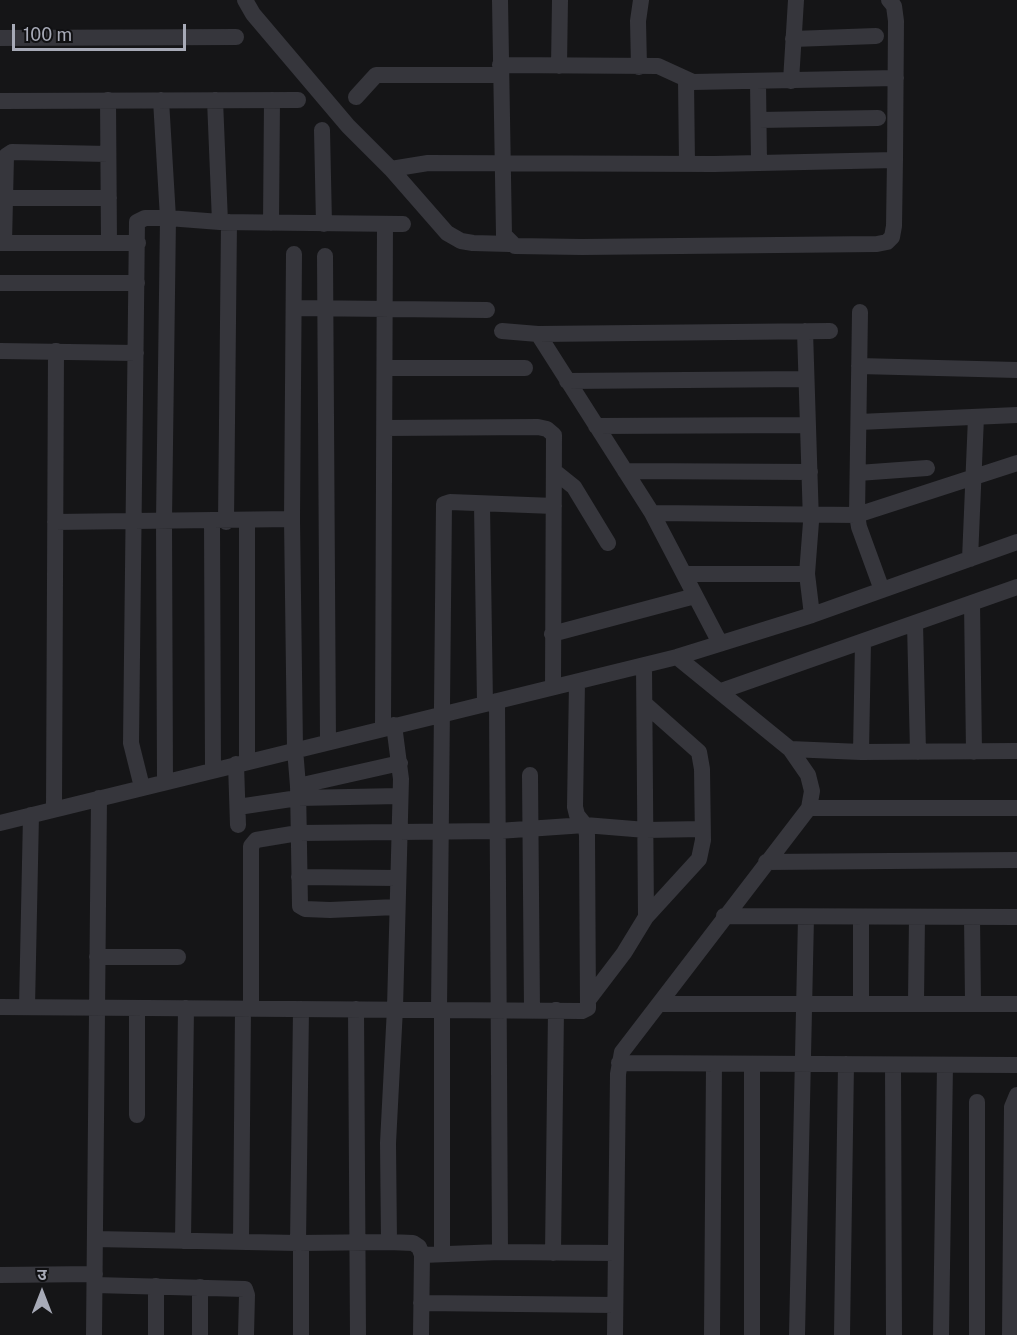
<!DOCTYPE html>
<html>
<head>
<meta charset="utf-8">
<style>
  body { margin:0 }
  #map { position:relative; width:1017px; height:1335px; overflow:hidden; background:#151517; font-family:"Public Sans","Noto Sans Devanagari",sans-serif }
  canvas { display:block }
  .north { position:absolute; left:12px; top:1263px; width:60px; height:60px; -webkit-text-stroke:4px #101012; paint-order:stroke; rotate:0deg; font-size:16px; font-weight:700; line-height:24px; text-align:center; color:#a7aab7 }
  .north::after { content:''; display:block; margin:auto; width:21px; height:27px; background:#a7aab7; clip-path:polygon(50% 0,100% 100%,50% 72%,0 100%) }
  .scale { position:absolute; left:12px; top:24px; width:174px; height:27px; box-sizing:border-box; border:3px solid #a7aab7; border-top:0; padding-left:8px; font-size:18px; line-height:21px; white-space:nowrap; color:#a7aab7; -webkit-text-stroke:4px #101012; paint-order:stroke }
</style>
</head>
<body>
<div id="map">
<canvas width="1017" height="1335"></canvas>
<div class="north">उ</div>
<div class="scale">100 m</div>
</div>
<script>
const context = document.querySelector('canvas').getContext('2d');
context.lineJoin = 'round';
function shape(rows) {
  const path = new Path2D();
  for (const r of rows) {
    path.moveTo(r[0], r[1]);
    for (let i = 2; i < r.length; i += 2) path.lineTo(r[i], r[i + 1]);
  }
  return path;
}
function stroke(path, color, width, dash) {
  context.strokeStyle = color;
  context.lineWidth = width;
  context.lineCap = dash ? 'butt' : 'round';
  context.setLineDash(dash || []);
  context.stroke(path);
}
const minor = shape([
  [245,0,253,14,348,126,391,169,447,233,461,241,473,243,510,244],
  [500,0,504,235,515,246,582,247,877,244,887,242,892,237,894,226,895,160,896,21,894,6,889,0],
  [0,38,236,37],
  [793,39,876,36],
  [500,65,658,66,693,82,896,78],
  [559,66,560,0],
  [639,67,638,21,641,0],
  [686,80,687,164],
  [791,81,796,0],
  [758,82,759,163],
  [356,97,376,75,501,75],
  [108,100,109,243],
  [161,100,168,218,164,521,165,782],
  [215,100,220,222],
  [0,101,298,100],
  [759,120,878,118],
  [322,130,324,224],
  [391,169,428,163,714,164,895,160],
  [5,198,109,198],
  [271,223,272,100],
  [0,243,138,243],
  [4,243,6,156,12,152,108,154],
  [294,254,292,519,295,749,298,786,400,763],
  [325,256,328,742],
  [0,283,137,283],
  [294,308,487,310],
  [860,312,857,515,859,527,882,590],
  [502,331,538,334,830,331],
  [805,331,811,522,807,574,812,615],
  [538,334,652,513,720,643],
  [0,351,136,353],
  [859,366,1017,370],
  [386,368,525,368],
  [567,381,806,379],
  [859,422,1017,415],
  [596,426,808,425],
  [385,428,538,427,547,429,554,435,553,687],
  [554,471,574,487,608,543],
  [625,471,810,472],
  [858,473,927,468],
  [482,505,485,704],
  [652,513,857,515,1017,463],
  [212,521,213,770],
  [55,522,292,519],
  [226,522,229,222],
  [970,559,976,417],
  [685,574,807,574],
  [972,603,974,752],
  [915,623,918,752],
  [552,634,695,596],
  [721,691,1017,587],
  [497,701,500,1252],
  [645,704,699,752,702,769,703,840,699,859,646,917],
  [383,728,385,224],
  [790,749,861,752,1017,751],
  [861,752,863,642],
  [247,761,247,521],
  [236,764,238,825],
  [530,775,532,1010],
  [298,786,300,906,305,909,330,910,396,907],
  [142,787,131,743,137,222,145,218,168,218,220,222,403,224],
  [238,807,298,798,400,796],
  [54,808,56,351],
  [809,808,1017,808],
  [0,823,677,657,812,615,1017,542],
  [766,862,1017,860],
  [299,877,397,878],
  [724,916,1017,917],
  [972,917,973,1002],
  [97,957,178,957],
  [589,999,624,953,646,917,644,666],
  [861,1002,861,917],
  [916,1002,917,917],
  [661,1004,1017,1004],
  [0,1007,582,1011,588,1008,587,835,585,825,577,815,575,807,577,682],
  [27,1007,31,815],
  [137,1008,137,1115],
  [251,1008,251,846,256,840,298,833,498,831,585,825,646,830,702,829],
  [356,1009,358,1335],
  [439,1010,444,504,450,502,554,506],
  [442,1010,442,1254],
  [619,1063,1017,1065],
  [752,1064,752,1335],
  [893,1065,894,1335],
  [977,1102,977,1335],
  [95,1239,298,1243,389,1242,413,1243,419,1247,422,1255,500,1252,616,1253],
  [183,1241,186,1008],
  [241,1242,243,1009],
  [389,1242,388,1143,395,1008,401,779,394,725],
  [298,1243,301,1009],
  [301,1243,301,1335],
  [553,1253,556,1010],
  [0,1275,95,1274],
  [95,1285,245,1289,247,1295,246,1335],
  [421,1303,615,1305],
  [94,1335,99,798],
  [156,1335,156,1286],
  [200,1335,200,1287],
  [421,1335,422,1255],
  [615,1335,618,1074,622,1052,809,808,812,791,808,775,790,749,677,657],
  [712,1335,714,1064],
  [797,1335,806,917],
  [842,1335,846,1064],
  [941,1335,945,1065],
  [1010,1335,1012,1107,1017,1095]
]);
stroke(minor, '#36363c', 16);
</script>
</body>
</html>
